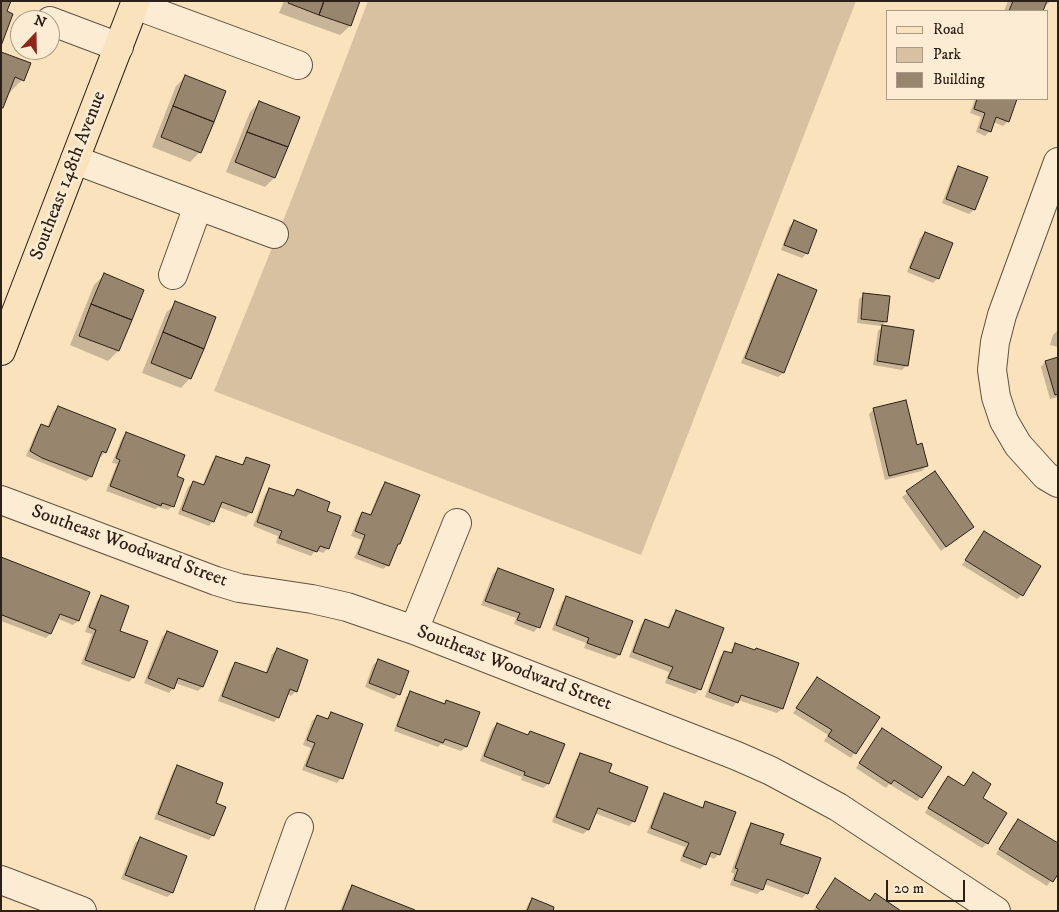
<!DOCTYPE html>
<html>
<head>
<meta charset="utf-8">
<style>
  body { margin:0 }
  #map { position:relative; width:1059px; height:912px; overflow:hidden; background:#fae2bc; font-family:"IM FELL DW Pica",serif }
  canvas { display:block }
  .frame { position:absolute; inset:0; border:2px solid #2d2117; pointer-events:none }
  .legend { position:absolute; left:886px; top:10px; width:162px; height:90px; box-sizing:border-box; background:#fcecd3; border:1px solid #a99b88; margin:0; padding:6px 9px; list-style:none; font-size:15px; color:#2d2117 }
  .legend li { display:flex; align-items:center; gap:10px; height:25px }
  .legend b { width:25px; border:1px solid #a99b88 }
  .north { position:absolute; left:10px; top:10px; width:50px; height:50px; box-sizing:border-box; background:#fcecd3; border:1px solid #a99b88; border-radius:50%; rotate:21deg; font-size:14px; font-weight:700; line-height:20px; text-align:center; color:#2d2117 }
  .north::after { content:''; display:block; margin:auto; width:18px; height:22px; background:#8f2418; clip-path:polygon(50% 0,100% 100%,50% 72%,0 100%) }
  .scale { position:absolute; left:886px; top:880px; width:79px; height:22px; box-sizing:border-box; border:2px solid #2d2117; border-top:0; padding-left:6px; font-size:15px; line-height:18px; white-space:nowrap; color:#2d2117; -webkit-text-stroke:4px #fcecd3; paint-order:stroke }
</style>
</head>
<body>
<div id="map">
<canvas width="1059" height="912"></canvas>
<div class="frame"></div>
<ul class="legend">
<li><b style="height:6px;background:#fae2bc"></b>Road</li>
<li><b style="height:14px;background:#d7c1a0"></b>Park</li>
<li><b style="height:14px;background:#98856d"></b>Building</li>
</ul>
<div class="north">N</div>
<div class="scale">20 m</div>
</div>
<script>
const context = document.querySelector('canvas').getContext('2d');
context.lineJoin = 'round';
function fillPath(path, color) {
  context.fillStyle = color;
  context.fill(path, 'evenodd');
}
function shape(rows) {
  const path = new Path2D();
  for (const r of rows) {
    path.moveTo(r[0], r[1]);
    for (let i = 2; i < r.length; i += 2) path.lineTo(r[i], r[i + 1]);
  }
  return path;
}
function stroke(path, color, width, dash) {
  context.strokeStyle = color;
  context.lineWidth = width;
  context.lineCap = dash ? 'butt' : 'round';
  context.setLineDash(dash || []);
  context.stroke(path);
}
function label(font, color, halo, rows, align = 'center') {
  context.font = font + ' "IM FELL DW Pica",serif';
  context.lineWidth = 5;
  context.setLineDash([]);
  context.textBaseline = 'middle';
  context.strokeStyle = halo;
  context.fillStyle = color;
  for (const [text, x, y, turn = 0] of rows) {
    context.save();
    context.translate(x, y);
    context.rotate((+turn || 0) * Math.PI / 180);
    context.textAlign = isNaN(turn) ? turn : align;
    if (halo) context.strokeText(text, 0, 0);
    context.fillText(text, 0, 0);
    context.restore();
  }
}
const green = shape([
  [368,1,856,1,641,555,214,391,289,206]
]);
const shadow = shape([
  [284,1,359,1,350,26,340,35,279,13],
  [1008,1,1051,1,1046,5,1045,5,1042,11,1004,11],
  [1,53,22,80,6,96,1,108],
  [186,76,200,152,190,162,152,147,176,86],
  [975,99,1016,99,1008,121,1003,126,993,122,990,131,985,136,976,132,981,117,970,113],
  [260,102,274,178,265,187,226,172,250,112],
  [959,167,986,178,974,210,969,214,942,203,954,172],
  [794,222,816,230,806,254,802,258,781,250,789,227],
  [925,233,938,278,933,283,907,272,920,238],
  [104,275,142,290,118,351,108,361,70,345,94,285],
  [778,276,815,290,783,373,778,377,741,363,774,280],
  [864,295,886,321,881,326,857,323,859,299],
  [176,303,190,378,181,388,142,373,166,313],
  [882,327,907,365,902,370,873,365,878,331],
  [1057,331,1058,331,1058,347,1050,345,1053,335],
  [1058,359,1058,397,1050,399,1041,367,1045,362],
  [58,407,105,452,101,457,99,456,91,477,86,481,26,456,37,430,41,425,47,428,53,412],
  [874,409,916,446,926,466,922,471,885,480,869,414],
  [126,433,176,477,173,506,168,510,158,507,155,509,106,491,117,464,112,463,122,438],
  [216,457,241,466,246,458,251,512,246,517,219,507,213,521,209,526,178,514,188,487,193,483,202,486,212,462],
  [934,473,973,527,941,551,902,497],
  [385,483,399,543,394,548,388,565,383,569,354,558,362,540,351,536,358,518,362,513,369,516,381,488],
  [270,489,292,497,297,491,328,548,323,553,316,550,311,556,276,543,278,536,253,526,265,494],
  [984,532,1022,595,1017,599,962,565],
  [1,559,89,593,78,621,73,625,56,618,50,634,46,638,1,621],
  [498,569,552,590,538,627,534,632,514,624,516,618,481,605,493,574],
  [101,597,118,632,133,678,129,682,81,664,92,634,85,632,97,601],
  [567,598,631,621,619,655,615,659,584,648,586,643,552,630,562,602],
  [676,612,700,689,695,694,665,683,669,672,629,657,641,625,645,620,667,628,672,616],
  [167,632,216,652,202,687,198,691,175,683,173,688,169,693,144,683,162,637],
  [736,645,798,664,782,709,777,713,738,700,733,707,705,697,720,657,725,652,730,654,731,649],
  [277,650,296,691,291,696,287,694,278,717,274,722,218,701,231,668,236,663,265,674,272,654],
  [378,661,399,694,394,699,365,687,373,665],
  [817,678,878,718,851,758,824,741,828,735,793,713],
  [411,693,443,704,446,701,466,747,461,751,441,744,438,747,394,731,406,697],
  [331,713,341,778,337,783,302,770,311,748,303,745,312,721,317,716,326,720],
  [497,724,527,736,530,732,563,745,548,784,543,788,521,780,522,777,480,761,492,729],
  [882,729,921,797,917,801,889,784,886,788,856,768],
  [581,755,607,773,634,821,629,826,594,813,588,830,583,834,552,822,576,759],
  [177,766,214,804,213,835,209,840,154,819,173,771],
  [973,773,981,799,1005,813,987,843,982,848,925,813,943,782,948,778,963,787],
  [664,795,701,809,706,802,719,854,714,859,708,856,705,864,700,869,680,861,685,847,647,833,660,799],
  [1018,821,1058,872,1047,886,996,854,1013,825],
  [752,824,779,844,807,893,802,898,764,884,762,890,757,894,730,885,734,874,731,872,747,829],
  [140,839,186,857,172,893,167,897,121,879,135,843],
  [835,879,869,902,875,895,899,911,813,911],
  [352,886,414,911,340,911,348,891],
  [532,899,552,911,525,911,528,904]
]);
const building = shape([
  [1,1,11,1,7,11,13,14,1,46,1,1],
  [289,1,324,1,319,15,288,3,289,1],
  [324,1,360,1,351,26,319,15,324,1],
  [1013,1,1047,1,1043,11,1009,11,1013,1],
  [1,52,31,63,24,81,15,77,3,108,1,108,1,52],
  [185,75,226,91,214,122,173,106,185,75],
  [977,99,1017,99,1009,122,996,117,991,132,980,128,985,113,974,109,977,99],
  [259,101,300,117,288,147,247,132,259,101],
  [173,106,214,122,201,153,161,137,173,106],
  [247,132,288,147,275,178,235,162,247,132],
  [958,166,988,177,975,210,946,199,958,166],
  [794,220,817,230,808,254,784,245,794,220],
  [925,232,953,243,939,279,910,268,925,232],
  [104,273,144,290,132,320,91,304,104,273],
  [778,274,817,290,784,373,745,358,778,274],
  [863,293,890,296,887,322,861,319,863,293],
  [175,301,216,317,204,349,163,332,175,301],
  [91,304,132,320,119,351,79,336,91,304],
  [882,325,914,330,908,366,877,361,882,325],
  [163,332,204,349,191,379,151,363,163,332],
  [1058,357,1058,394,1055,395,1045,361,1058,357],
  [906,400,917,445,922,443,928,466,889,476,873,408,906,400],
  [58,406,116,429,106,453,102,451,92,477,42,458,30,451,41,424,49,427,58,406],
  [126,432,185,455,177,476,184,479,174,507,162,503,161,506,110,486,120,460,116,458,126,432],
  [216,456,243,465,246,457,270,465,252,513,222,502,214,522,182,510,193,481,204,485,216,456],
  [935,471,974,527,946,547,906,491,935,471],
  [385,482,420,495,400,544,398,544,389,566,358,554,365,535,355,531,362,512,371,515,385,482],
  [269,488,294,496,297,489,330,502,327,511,341,516,329,549,320,546,317,552,279,538,282,531,257,522,269,488],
  [984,531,1041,566,1023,596,965,560,984,531],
  [1,557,90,592,79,621,60,614,51,634,2,615,1,617,1,557],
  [498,568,554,589,540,628,517,620,520,613,485,601,498,568],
  [101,595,129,606,120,631,148,641,134,678,85,660,96,630,89,627,101,595],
  [566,596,633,621,620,655,587,643,589,638,556,625,566,596],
  [676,610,724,628,701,690,668,678,673,667,633,652,645,619,669,628,676,610],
  [167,631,218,651,203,687,178,678,174,689,148,678,167,631],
  [735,643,755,650,756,648,799,663,783,709,741,695,738,703,709,692,724,651,732,653,735,643],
  [277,648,308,660,297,692,290,689,279,718,222,696,235,662,267,673,277,648],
  [378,659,409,671,400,695,369,683,378,659],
  [817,677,880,717,856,754,828,736,832,730,796,708,817,677],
  [410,691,445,704,446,700,480,712,467,747,445,739,443,743,397,726,410,691],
  [331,712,363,724,343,779,306,766,315,743,307,740,317,715,328,719,331,712],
  [497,723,528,735,530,731,565,744,549,784,524,775,525,772,484,756,497,723],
  [882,728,942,767,922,798,894,780,891,784,859,763,882,728],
  [580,753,612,764,609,772,648,787,635,822,598,808,589,830,556,817,580,753],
  [177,765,223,783,216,803,226,807,214,836,158,814,177,765],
  [973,772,991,784,983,798,1007,813,988,844,928,808,948,776,964,786,973,772],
  [664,793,703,808,705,801,736,812,720,855,711,852,706,865,683,856,689,843,651,828,664,793],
  [1018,819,1058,843,1058,874,1053,882,999,849,1018,819],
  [751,823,784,834,780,844,821,858,808,894,767,879,763,890,734,880,738,869,735,868,751,823],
  [140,837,187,856,173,893,125,875,140,837],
  [835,878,870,901,875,893,901,911,821,911,816,907,835,878],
  [352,885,415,910,415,911,342,911,352,885],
  [532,898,554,907,553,911,527,911,532,898]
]);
const minor = shape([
  [135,5,298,65],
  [50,21,119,47],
  [75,160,274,234],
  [1058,162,1002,315,995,342,992,370,996,397,1004,421,1018,445,1046,476,1058,483],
  [173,275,198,206],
  [1,500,216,581,239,588,312,599,347,607,414,630,737,756,771,771,838,807,996,911],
  [414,630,457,523],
  [1,880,82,911],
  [269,911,299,827]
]);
const major = shape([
  [1,351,136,1]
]);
const streetNames = [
  ["Southeast 148th Avenue",69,176,-69],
  ["Southeast Woodward Street",129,547,20],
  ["Southeast Woodward Street",514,669,21]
];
fillPath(green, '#d7c1a0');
fillPath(shadow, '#0003');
fillPath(building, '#98856d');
stroke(building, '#2d2117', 1);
stroke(minor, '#605140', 30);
stroke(major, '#2d2117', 30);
stroke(minor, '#fcecd3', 28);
stroke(major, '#fae2bc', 28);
label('19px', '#2d2117', '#fcecd3', streetNames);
</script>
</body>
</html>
